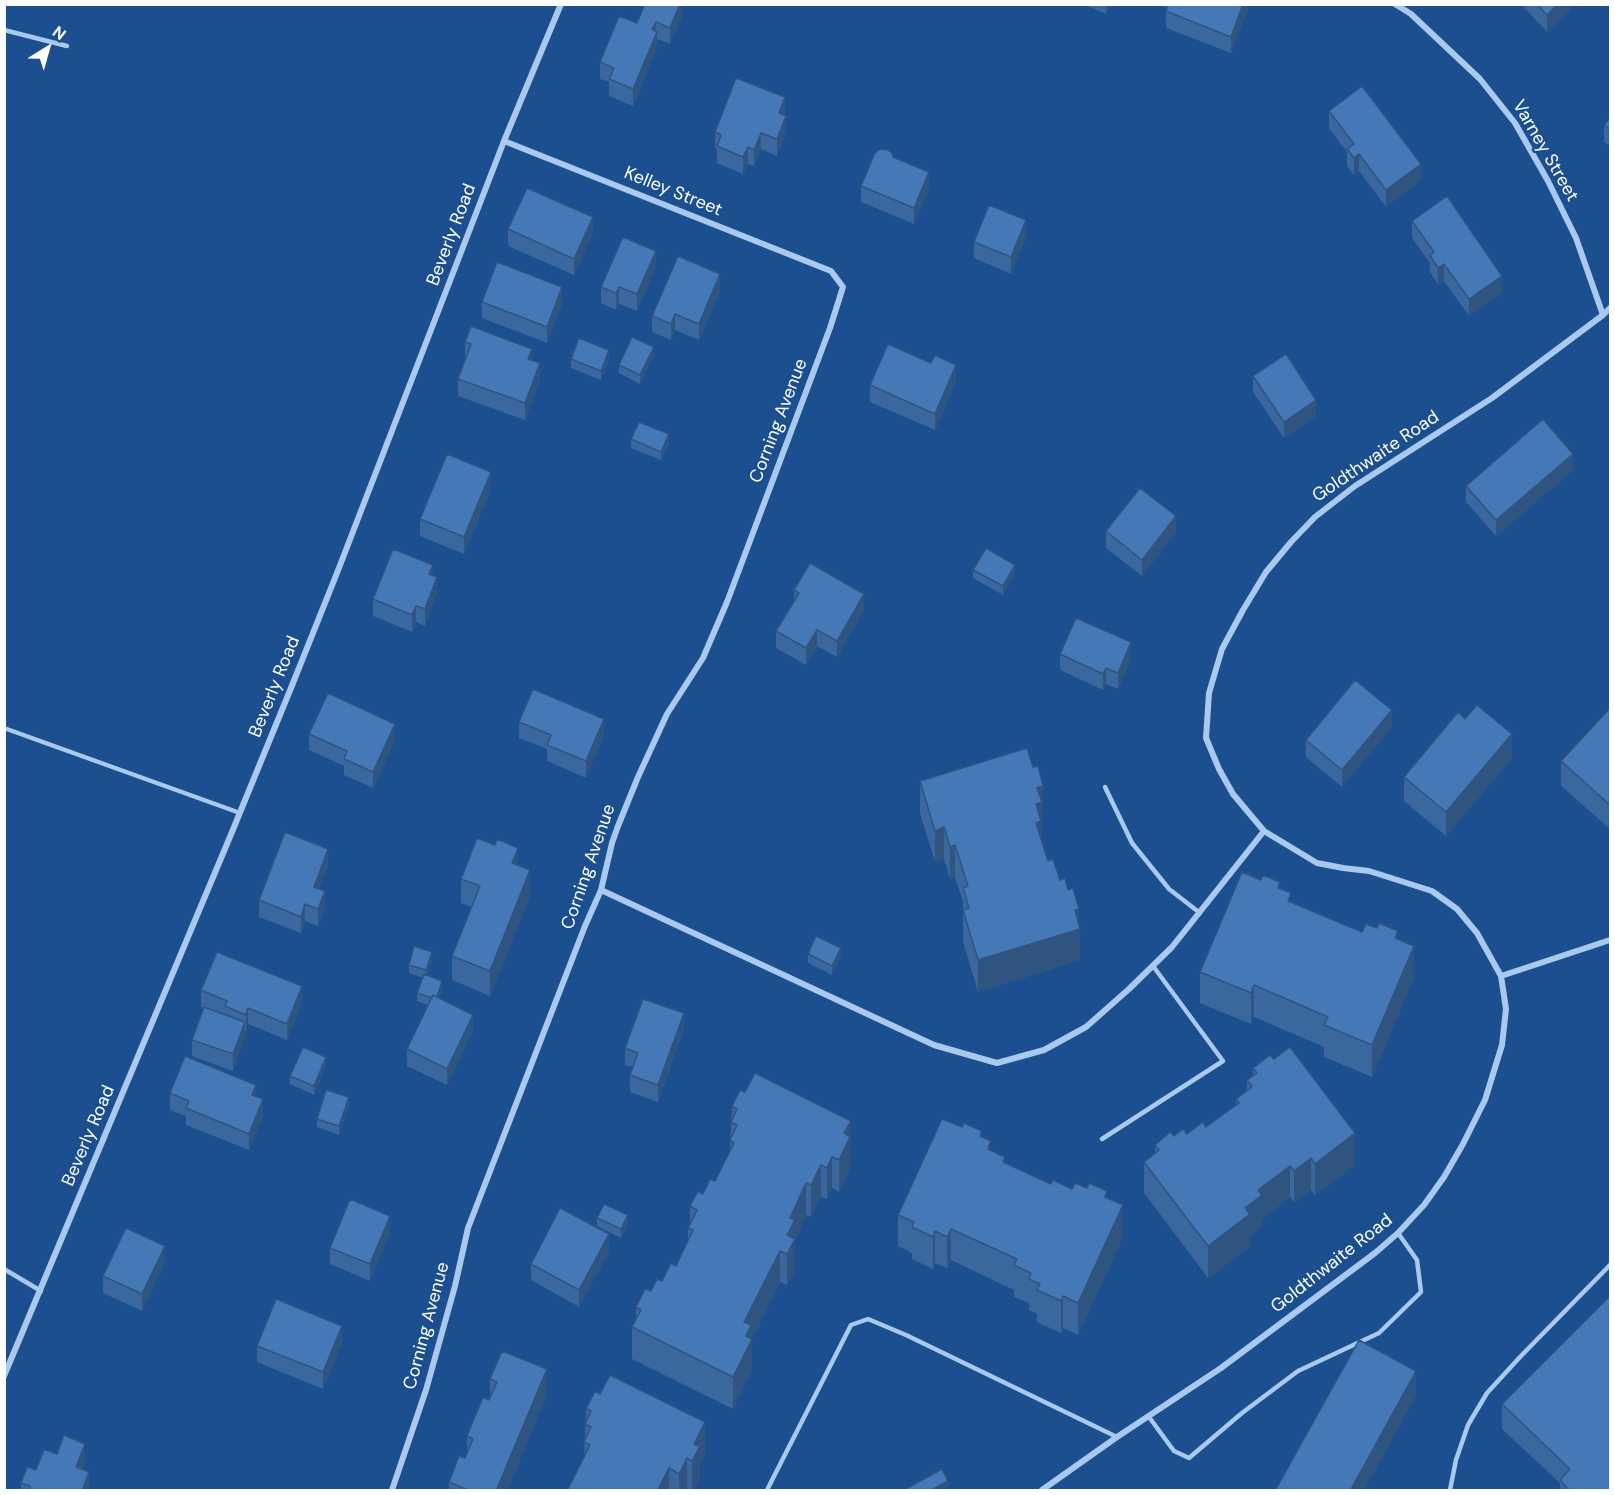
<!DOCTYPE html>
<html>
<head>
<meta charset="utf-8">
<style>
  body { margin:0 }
  #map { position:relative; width:1615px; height:1495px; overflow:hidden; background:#1b4f8f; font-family:"DM Sans",sans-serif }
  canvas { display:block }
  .frame { position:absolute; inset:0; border:6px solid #fff; pointer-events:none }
  .north { position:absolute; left:18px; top:18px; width:60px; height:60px; -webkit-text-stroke:4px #1b4f8f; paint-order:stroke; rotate:37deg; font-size:16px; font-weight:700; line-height:24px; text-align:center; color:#fff }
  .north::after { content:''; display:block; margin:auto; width:21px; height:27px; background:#fff; clip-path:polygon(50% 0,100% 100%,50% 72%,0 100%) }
</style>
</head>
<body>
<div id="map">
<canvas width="1615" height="1495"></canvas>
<div class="frame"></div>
<div class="north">N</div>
</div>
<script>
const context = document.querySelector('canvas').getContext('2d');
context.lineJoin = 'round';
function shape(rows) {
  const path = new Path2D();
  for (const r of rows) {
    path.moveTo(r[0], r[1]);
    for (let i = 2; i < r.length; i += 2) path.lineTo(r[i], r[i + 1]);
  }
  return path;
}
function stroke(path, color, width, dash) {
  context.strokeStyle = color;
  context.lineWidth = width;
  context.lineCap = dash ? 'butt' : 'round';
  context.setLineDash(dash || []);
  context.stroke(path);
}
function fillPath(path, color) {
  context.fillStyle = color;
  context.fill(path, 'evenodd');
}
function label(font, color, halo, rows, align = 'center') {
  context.font = font + ' "DM Sans",sans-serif';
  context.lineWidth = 5;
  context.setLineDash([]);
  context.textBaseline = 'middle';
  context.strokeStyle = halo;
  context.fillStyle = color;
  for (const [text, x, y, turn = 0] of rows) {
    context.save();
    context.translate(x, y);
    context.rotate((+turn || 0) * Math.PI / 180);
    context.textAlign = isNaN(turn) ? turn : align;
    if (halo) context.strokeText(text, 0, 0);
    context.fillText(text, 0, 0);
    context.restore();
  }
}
const lane = shape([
  [4,30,67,46],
  [4,728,240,813],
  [1105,787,1132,843,1169,889,1200,913],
  [1102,1139,1223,1061,1153,966],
  [4,1269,41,1291],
  [1149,1417,1174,1451,1189,1458,1242,1413,1298,1371,1379,1333,1421,1292,1417,1260,1398,1233],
  [767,1490,851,1325,868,1319,906,1335,1117,1437],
  [1450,1490,1456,1460,1468,1425,1487,1393,1520,1357,1610,1265]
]);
const street = shape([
  [1395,4,1411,14,1480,79,1515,123,1548,181,1576,238,1603,315],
  [601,890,934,1045,997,1063,1044,1050,1086,1027,1129,989,1172,947,1264,831],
  [1501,976,1610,940],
  [4,1376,232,832,291,688,337,573,504,141,561,4],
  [392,1490,426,1390,455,1286,468,1228,585,926,601,890,612,843,618,826,638,777,667,714,703,658,727,602,830,328,843,287,831,271,504,141],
  [1042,1490,1117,1437,1221,1368,1375,1253,1398,1233,1424,1205,1444,1177,1463,1144,1485,1100,1502,1045,1506,1009,1501,976,1477,933,1457,909,1432,891,1369,871,1343,868,1317,863,1264,831,1233,794,1219,769,1206,738,1209,693,1222,649,1243,610,1266,572,1291,542,1315,517,1355,486,1492,398,1603,315,1610,308]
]);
const wall = shape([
  [682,4,682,16,670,44,657,39,657,48,633,106,609,96,609,82,600,79,600,62,637,23],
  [1082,4,1110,4,1106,14],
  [1157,4,1248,4,1248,9,1231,53,1166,28,1166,11,1167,8],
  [1521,4,1571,4,1571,9,1547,32],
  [1329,111,1421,180,1386,207,1359,171,1354,175,1347,166,1347,152,1329,128],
  [785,114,785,115,786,132,777,156,761,149,754,166,748,164,743,174,717,163,717,149,715,148,715,132],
  [1611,117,1611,147,1604,142,1604,125],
  [893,157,929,188,914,224,861,202,861,186],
  [1412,221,1502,292,1469,316,1444,281,1438,285,1430,272,1430,263,1412,238],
  [508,229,593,233,574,275,508,246],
  [1026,237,1011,274,974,258,974,242],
  [656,267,637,311,619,304,616,310,601,303,601,287],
  [720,291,699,340,675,330,671,340,652,332,652,316],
  [482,302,562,303,547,343,482,318],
  [465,342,532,361,540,380,525,420,458,396,458,379,465,359],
  [654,355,640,384,619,373,619,365],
  [609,358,601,380,571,368,571,359],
  [931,363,956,382,935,430,870,402,870,385],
  [1253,376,1316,416,1284,438,1253,392],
  [631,439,669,443,661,460,631,448],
  [1573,470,1496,536,1466,502,1466,486],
  [491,489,464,554,420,536,420,519],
  [1106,531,1176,532,1142,576,1106,548],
  [973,570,1015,573,1003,595,973,578],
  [433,575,437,593,425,626,416,622,412,632,373,616,373,599],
  [794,590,864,610,837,657,817,646,806,665,776,648,776,631,794,601],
  [1060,654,1131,659,1118,689,1106,684,1103,690,1060,670],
  [1611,707,1611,830,1561,786,1561,761],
  [519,722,604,735,586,778,547,761,547,749,519,738],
  [1392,726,1342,787,1306,757,1306,740],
  [309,734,395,740,373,788,344,775,344,766,309,750],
  [1512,758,1446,836,1404,801,1404,777],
  [920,781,1043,818,1042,818,1041,837,1048,861,1060,880,1079,926,1080,960,978,992,963,942,963,901,955,877,950,879,944,859,935,862,920,813],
  [518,865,530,895,490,996,452,980,452,956,471,907,461,903,461,879],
  [328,866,319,889,325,908,318,926,305,921,301,933,259,917,259,900],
  [1280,889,1291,902,1362,932,1398,939,1414,977,1372,1077,1324,1057,1324,1047,1254,1017,1251,1024,1200,1003,1200,972],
  [808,954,841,956,832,975,808,963],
  [432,960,427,976,442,990,439,998,473,1031,447,1085,407,1066,407,1049,428,1005,417,1001,417,993,423,978,409,973,409,965],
  [201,990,302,1003,287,1040,248,1024,246,1031,245,1031,245,1038,233,1071,192,1056,192,1040,204,1008,201,1007],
  [684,1029,658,1102,630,1092,630,1075,633,1067,625,1065,625,1048],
  [326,1065,314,1095,290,1084,290,1076],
  [1253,1068,1355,1165,1315,1195,1311,1190,1294,1202,1290,1197,1262,1219,1262,1227,1250,1236,1250,1246,1208,1278,1144,1193,1144,1162,1155,1153,1155,1145,1174,1136,1187,1134,1206,1127,1236,1105,1236,1099,1247,1091,1247,1080,1253,1076],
  [745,1092,851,1121,850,1168,839,1192,832,1188,827,1199,821,1197,811,1217,806,1215,795,1239,795,1271,787,1285,780,1282,752,1339,752,1370,733,1409,632,1359,632,1327,636,1320,636,1307,676,1266,688,1240,688,1228,690,1223,690,1206,715,1181,730,1151,732,1106],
  [170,1093,256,1096,263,1116,249,1150,186,1125,186,1116,170,1110],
  [349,1105,339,1135,317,1127,317,1119],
  [982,1137,991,1150,1005,1163,1051,1184,1107,1198,1123,1237,1078,1335,1063,1328,1061,1333,1037,1322,1037,1314,1029,1310,1029,1303,1014,1297,1014,1290,951,1260,947,1268,935,1263,933,1269,912,1259,912,1253,898,1246,898,1215],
  [597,1218,628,1224,621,1238,597,1226],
  [390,1232,370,1281,330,1264,330,1248],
  [609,1251,579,1307,531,1280,531,1264],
  [165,1262,142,1311,103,1293,103,1276],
  [342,1342,323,1389,257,1362,257,1346],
  [490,1379,547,1394,507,1491,449,1491,449,1482,465,1458,467,1453,467,1436,490,1397],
  [1502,1404,1611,1491,1560,1491,1560,1483,1502,1429],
  [586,1409,705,1454,700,1464,700,1478,693,1491,687,1490,686,1491,567,1491,584,1457],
  [57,1454,85,1460,82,1469,89,1489,88,1491,21,1491,21,1483]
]);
const shadedWall = shape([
  [680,4,682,4,682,16,670,44,670,28],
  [1106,4,1110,4,1106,14],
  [1243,4,1248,4,1248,9,1231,53,1231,37],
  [1558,4,1571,4,1571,9,1547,32,1547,15],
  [656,22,656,36,657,32,657,48,633,106,633,89],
  [785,97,785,114,779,130,779,113],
  [786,116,786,132,777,156,777,139],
  [761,133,761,149,754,166,754,150],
  [748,147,748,164,743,174,743,157],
  [1359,154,1359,171,1354,175,1354,158],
  [1421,164,1421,180,1386,207,1386,190],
  [929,172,929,188,914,224,914,208],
  [593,217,593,233,574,275,574,259],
  [1026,220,1026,237,1011,274,1011,257],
  [656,251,656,267,637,311,637,294],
  [1444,264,1444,281,1438,285,1438,268],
  [720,274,720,291,699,340,699,324],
  [1502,276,1502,292,1469,316,1469,299],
  [562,287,562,303,547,343,547,327],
  [619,287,619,304,616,310,616,293],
  [675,314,675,330,671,340,671,324],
  [654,347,654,355,640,384,640,375],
  [532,349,532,365,528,359],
  [609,350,609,358,601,380,601,371],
  [540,363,540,380,525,420,525,403],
  [956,365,956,382,935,430,935,414],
  [1316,400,1316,416,1284,438,1284,422],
  [669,434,669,443,661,460,661,452],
  [1573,454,1573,470,1496,536,1496,520],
  [491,472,491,489,464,554,464,537],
  [1176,516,1176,532,1142,576,1142,560],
  [433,565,433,581,429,574],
  [1015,565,1015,573,1003,595,1003,586],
  [437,577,437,593,425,626,425,609],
  [864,594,864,610,837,657,837,641],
  [416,606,416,622,412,632,412,615],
  [817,630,817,646,806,665,806,648],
  [1131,642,1131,659,1118,689,1118,673],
  [1106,668,1106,684,1103,690,1103,674],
  [1392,710,1392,726,1342,787,1342,770],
  [604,719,604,735,586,778,586,761],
  [395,724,395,740,373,788,373,772],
  [1512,734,1512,758,1446,836,1446,812],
  [1043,786,1043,818,1042,818,1041,853,1036,854,1036,804,1037,788],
  [944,827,944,859,935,862,935,831],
  [955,845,955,877,950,879,950,847],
  [518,848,518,872,512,863],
  [328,849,328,866,314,903,314,887],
  [530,870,530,895,490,996,490,971],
  [325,891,325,908,318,926,318,909],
  [305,904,305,921,301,933,301,917],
  [1079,909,1080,960,978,992,978,960,1075,910],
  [1414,946,1414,977,1372,1077,1372,1045],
  [841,948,841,956,832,975,832,966],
  [432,952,432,960,426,979,426,970],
  [442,981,442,990,436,1008,436,1000],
  [1254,985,1254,1017,1251,1024,1251,993],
  [302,986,302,1003,287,1040,287,1024],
  [248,1008,248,1024,246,1031,246,1015],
  [684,1013,684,1029,658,1102,658,1085],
  [473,1015,473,1031,447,1085,447,1069],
  [245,1022,245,1038,233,1071,233,1054],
  [326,1057,326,1065,314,1095,314,1086],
  [256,1085,256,1102,252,1095],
  [349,1097,349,1105,339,1135,339,1126],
  [263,1099,263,1116,249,1150,249,1134],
  [851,1121,850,1168,839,1192,839,1160,844,1133],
  [1355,1133,1355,1165,1315,1195,1315,1164],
  [832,1157,832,1188,827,1199,827,1168],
  [1311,1158,1311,1190,1294,1202,1294,1171],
  [821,1165,821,1197,811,1217,811,1185],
  [1290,1166,1290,1197,1262,1219,1262,1227,1250,1236,1250,1246,1208,1278,1208,1246,1245,1208,1258,1190],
  [806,1183,806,1215,795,1239,795,1271,787,1285,787,1235,790,1218],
  [1123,1205,1123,1237,1078,1335,1078,1303],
  [628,1215,628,1224,621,1238,621,1229],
  [390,1216,390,1232,370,1281,370,1264],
  [951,1229,951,1260,947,1268,947,1237],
  [935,1231,935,1263,933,1269,933,1237],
  [609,1234,609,1251,579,1307,579,1290],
  [165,1246,165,1262,142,1311,142,1294],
  [780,1251,780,1282,752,1339,752,1370,733,1409,733,1377,744,1322],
  [1063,1296,1063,1328,1061,1333,1061,1301],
  [342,1326,342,1342,323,1389,323,1372],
  [547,1369,547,1394,507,1491,496,1491],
  [1416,1371,1416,1396,1364,1491,1350,1491],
  [705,1422,705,1454,700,1464,700,1478,693,1491,692,1491,692,1461,694,1444],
  [85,1444,85,1460,76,1484,76,1467],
  [687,1458,687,1490,686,1491,679,1491,679,1474],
  [669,1468,669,1491,657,1491],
  [89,1472,89,1489,88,1491,82,1491],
  [948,1481,948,1489,946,1491,930,1491]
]);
const building = shape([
  [645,4,680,4,670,28,656,22,652,29,657,32,633,89,609,79,614,68,600,62,619,16,637,23,645,4],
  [1168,4,1243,4,1231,37,1166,11,1168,4],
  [1537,4,1558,4,1547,15,1537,4],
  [736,78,785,97,779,113,786,116,777,139,761,133,754,150,748,147,743,157,717,146,721,135,715,132,736,78],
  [1362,86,1421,164,1386,190,1359,154,1354,158,1347,149,1354,144,1329,111,1362,86],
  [1611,117,1611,130,1604,125,1611,117],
  [880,149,888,150,892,153,893,157,929,172,914,208,861,186,875,153,880,149],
  [527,188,593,217,574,259,508,229,527,188],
  [1447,196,1502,276,1469,299,1444,264,1438,268,1430,255,1434,252,1412,221,1447,196],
  [989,205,1026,220,1011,257,974,242,989,205],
  [623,237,656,251,637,294,619,287,616,293,601,287,623,237],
  [678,256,720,274,699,324,675,314,671,324,652,316,678,256],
  [497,262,562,287,547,327,482,302,497,262],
  [471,326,532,349,528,359,540,363,525,403,458,379,471,344,465,342,471,326],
  [632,337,654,347,640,375,619,365,632,337],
  [579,338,609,350,601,371,571,359,579,338],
  [888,344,931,363,935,355,956,365,935,414,870,385,888,344],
  [1286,354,1316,400,1284,422,1253,376,1286,354],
  [1543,419,1573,454,1496,520,1466,486,1543,419],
  [639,422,669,434,661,452,631,439,639,422],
  [447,454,491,472,464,537,420,519,447,454],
  [1140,488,1176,516,1142,560,1106,531,1140,488],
  [986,548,1015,565,1003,586,973,570,986,548],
  [393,549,433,565,429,574,437,577,425,609,416,606,412,615,373,599,393,549],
  [810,563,864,594,837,641,817,630,806,648,776,631,799,593,794,590,810,563],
  [1076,618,1131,642,1118,673,1106,668,1103,674,1060,654,1076,618],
  [1355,680,1392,710,1342,770,1306,740,1355,680],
  [533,689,604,719,586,761,547,745,551,735,519,722,533,689],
  [328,693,395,724,373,772,344,759,347,751,309,734,328,693],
  [1477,705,1512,734,1446,812,1404,777,1458,712,1465,719,1477,705],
  [1611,707,1611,806,1561,761,1611,707],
  [1027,748,1033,767,1038,766,1043,786,1037,788,1042,802,1036,804,1041,821,1036,823,1048,861,1053,859,1060,880,1065,878,1068,890,1073,888,1079,909,1075,910,1080,929,978,960,963,910,969,908,963,888,968,886,955,845,950,847,944,827,935,831,920,781,1027,748],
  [285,832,328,849,314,887,325,891,318,909,305,904,301,917,259,900,285,832],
  [477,838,495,845,497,839,518,848,512,863,530,870,490,971,452,956,480,886,461,879,477,838],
  [1242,872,1261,880,1263,875,1280,882,1278,888,1291,893,1288,901,1362,932,1366,924,1377,928,1379,923,1398,931,1395,938,1414,946,1372,1045,1324,1025,1328,1017,1254,985,1251,993,1200,972,1242,872],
  [816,936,841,948,832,966,808,954,816,936],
  [414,946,432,952,426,970,409,965,414,946],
  [217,952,302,986,287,1024,248,1008,246,1015,225,1006,227,1001,201,990,217,952],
  [424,974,442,981,437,997,433,995,432,998,417,993,424,974],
  [433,995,473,1015,447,1069,407,1049,433,995],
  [643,999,684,1013,658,1085,630,1075,638,1053,625,1048,643,999],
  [204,1007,245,1022,233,1054,192,1040,204,1007],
  [303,1047,326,1057,314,1086,290,1076,303,1047],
  [1290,1047,1355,1133,1315,1164,1311,1158,1294,1171,1290,1166,1258,1190,1262,1195,1245,1208,1250,1214,1208,1246,1144,1162,1159,1150,1155,1145,1170,1132,1174,1136,1183,1129,1187,1134,1203,1122,1206,1127,1239,1103,1236,1099,1252,1087,1247,1080,1257,1073,1253,1068,1270,1055,1274,1059,1290,1047],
  [185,1056,256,1085,252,1095,263,1099,249,1134,186,1108,189,1101,170,1093,185,1056],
  [755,1073,851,1121,844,1133,850,1137,839,1160,832,1157,827,1168,821,1165,811,1185,806,1183,790,1218,795,1220,787,1235,795,1239,787,1254,780,1251,744,1322,751,1325,746,1336,752,1339,733,1377,632,1327,641,1310,636,1307,645,1289,651,1291,657,1279,662,1281,671,1263,676,1266,693,1230,688,1228,697,1210,690,1206,698,1191,703,1194,710,1179,715,1181,734,1143,730,1140,737,1125,731,1122,737,1109,732,1106,740,1090,745,1092,755,1073],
  [326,1090,349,1097,339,1126,317,1119,326,1090],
  [942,1119,962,1127,964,1123,982,1131,980,1136,991,1141,988,1149,1005,1157,1003,1162,1051,1184,1053,1180,1072,1189,1075,1183,1087,1188,1089,1183,1107,1191,1105,1197,1123,1205,1078,1303,1063,1296,1061,1301,1037,1290,1040,1284,1029,1279,1031,1273,1014,1265,1017,1259,951,1229,947,1237,935,1231,933,1237,912,1227,914,1222,898,1215,942,1119],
  [350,1199,390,1216,370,1264,330,1248,350,1199],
  [604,1204,628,1215,621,1229,597,1218,604,1204],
  [560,1208,609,1234,579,1290,531,1264,560,1208],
  [126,1228,165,1246,142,1294,103,1276,126,1228],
  [1611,1295,1611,1491,1570,1491,1560,1480,1570,1469,1502,1404,1611,1295],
  [276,1299,342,1326,323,1372,257,1346,276,1299],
  [1359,1340,1416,1371,1350,1491,1278,1491,1276,1489,1359,1340],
  [502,1351,547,1369,496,1491,470,1491,449,1482,459,1456,465,1458,473,1439,467,1436,483,1397,489,1400,497,1382,490,1379,502,1351],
  [610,1375,705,1422,694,1444,700,1446,692,1461,687,1458,679,1474,669,1468,657,1491,567,1491,590,1445,584,1442,591,1427,585,1424,591,1411,586,1409,595,1391,600,1394,610,1375],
  [64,1435,85,1444,76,1467,89,1472,82,1491,29,1491,30,1486,21,1483,27,1467,36,1470,44,1449,57,1454,64,1435],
  [942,1469,948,1481,930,1491,907,1491,906,1489,942,1469],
  [1111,1489,1136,1491,1110,1491,1111,1489]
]);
const streetNames = [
  ["Varney Street",1545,151,60],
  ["Kelley Street",673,192,22],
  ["Beverly Road",452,235,-69],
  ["Corning Avenue",779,421,-69],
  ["Goldthwaite Road",1376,457,-34],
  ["Beverly Road",275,687,-68],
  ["Corning Avenue",589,867,-71],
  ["Beverly Road",89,1136,-67],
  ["Goldthwaite Road",1332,1264,-38],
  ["Corning Avenue",427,1326,-75]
];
stroke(lane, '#a9c9ee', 4.5);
stroke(street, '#a9c9ee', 6);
fillPath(wall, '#3a679d');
fillPath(shadedWall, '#305480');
fillPath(building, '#4478b7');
stroke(building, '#305480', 1.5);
label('18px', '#fff', '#1b4f8f', streetNames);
</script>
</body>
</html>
